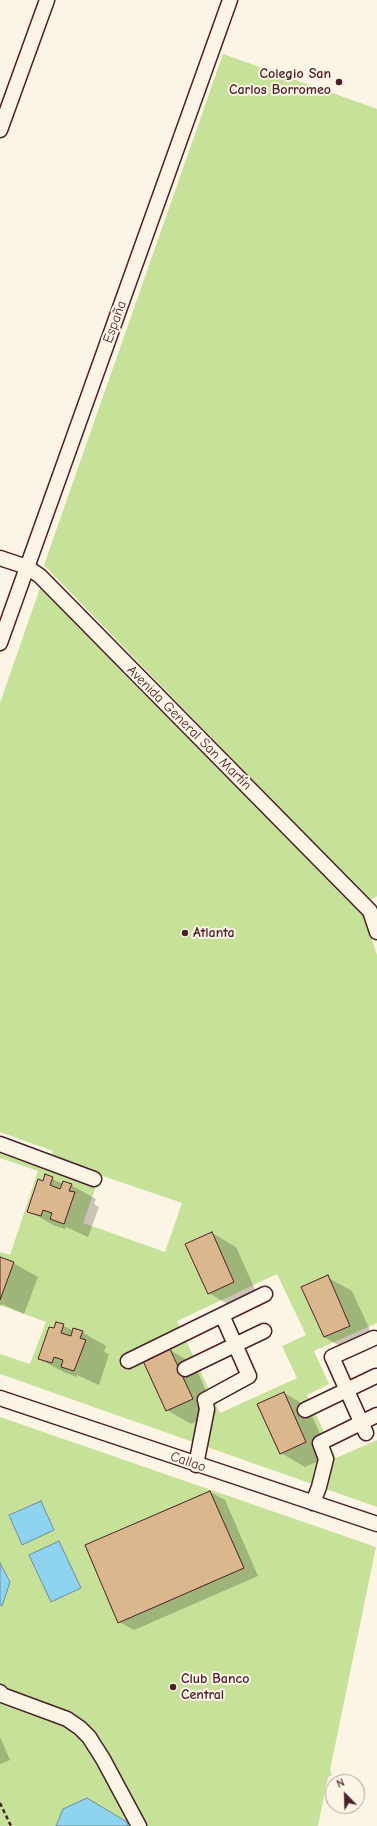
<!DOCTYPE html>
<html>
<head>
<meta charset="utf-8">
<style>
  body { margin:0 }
  #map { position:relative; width:377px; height:1826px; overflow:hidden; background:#fcf5e5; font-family:"Comic Neue",sans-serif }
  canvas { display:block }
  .north { position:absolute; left:325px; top:1774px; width:40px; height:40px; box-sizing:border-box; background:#fcf5e5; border:1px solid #b59f9b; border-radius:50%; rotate:337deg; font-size:11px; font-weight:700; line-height:16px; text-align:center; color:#4a1f2b }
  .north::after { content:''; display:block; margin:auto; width:14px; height:18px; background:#4a1f2b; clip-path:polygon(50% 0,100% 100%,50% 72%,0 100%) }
</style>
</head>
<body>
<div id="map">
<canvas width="377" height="1826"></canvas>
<div class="north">N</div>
</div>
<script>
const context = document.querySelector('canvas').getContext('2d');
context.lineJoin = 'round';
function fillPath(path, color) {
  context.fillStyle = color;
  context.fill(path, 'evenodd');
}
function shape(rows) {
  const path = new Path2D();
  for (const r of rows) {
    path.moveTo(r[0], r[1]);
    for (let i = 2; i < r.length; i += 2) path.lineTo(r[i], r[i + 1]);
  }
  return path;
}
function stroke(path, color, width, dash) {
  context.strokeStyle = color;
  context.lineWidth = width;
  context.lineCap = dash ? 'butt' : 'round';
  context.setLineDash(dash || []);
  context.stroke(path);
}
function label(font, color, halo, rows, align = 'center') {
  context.font = font + ' "Comic Neue",sans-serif';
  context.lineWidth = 4;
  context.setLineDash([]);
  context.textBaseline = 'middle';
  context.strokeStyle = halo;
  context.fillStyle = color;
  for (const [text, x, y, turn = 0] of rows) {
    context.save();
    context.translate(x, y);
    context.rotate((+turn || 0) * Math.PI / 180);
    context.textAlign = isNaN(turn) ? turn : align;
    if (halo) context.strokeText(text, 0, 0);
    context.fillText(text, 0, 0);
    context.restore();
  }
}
const green = shape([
  [223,54,377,109,377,896,370,901,44,565],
  [40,588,363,911,377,955,377,1323,314,1351,329,1384,307,1395,336,1458,377,1440,377,1507,0,1374,0,1354,30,1364,46,1322,0,1305,0,1300,14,1262,0,1257,0,1252,10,1255,38,1171,0,1158,0,1149,46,1166,53,1151,0,1132,0,703],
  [45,1175,53,1177,50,1185,60,1189,63,1181,72,1184,69,1191,75,1193,64,1224,50,1219,52,1213,43,1210,40,1216,27,1211,38,1179,43,1181],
  [100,1175,182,1203,165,1252,83,1223],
  [212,1232,234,1282,208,1294,185,1244],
  [277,1274,306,1335,282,1346,297,1378,220,1413,177,1321],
  [327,1276,350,1325,324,1337,301,1288],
  [56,1322,64,1324,61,1333,71,1336,74,1328,82,1331,80,1338,85,1340,74,1371,61,1367,63,1360,54,1357,51,1363,38,1359,49,1327,54,1328],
  [284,1392,306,1442,280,1454],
  [0,1417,376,1547,330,1770,332,1775,328,1777,318,1826,0,1826]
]);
const water = shape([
  [41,1501,54,1530,22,1545,9,1515,41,1501],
  [59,1541,81,1588,51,1602,29,1555,59,1541],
  [0,1563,10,1582,2,1606,0,1605,0,1563],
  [87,1798,127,1822,128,1826,56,1826,63,1809,87,1798]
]);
const shadow = shape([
  [46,1176,63,1184,71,1185,96,1199,94,1204,99,1207,88,1237,66,1227,65,1229,53,1225,29,1211],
  [212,1233,236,1247,258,1296,233,1307,209,1293],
  [0,1258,13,1263,38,1277,24,1314,2,1304,2,1306,0,1305],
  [327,1277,352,1291,374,1339,349,1351,324,1337],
  [57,1323,74,1331,82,1332,106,1346,104,1352,109,1354,99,1385,77,1375,76,1377,64,1372,39,1359],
  [170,1350,194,1364,216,1413,191,1424,167,1410],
  [284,1393,308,1407,330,1456,305,1467,281,1453],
  [210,1492,225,1500,258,1576,134,1630,119,1622],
  [0,1737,10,1760,0,1764]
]);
const building = shape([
  [45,1174,53,1177,50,1185,60,1189,63,1181,72,1184,69,1191,75,1192,64,1224,50,1219,52,1213,43,1210,41,1216,27,1212,38,1179,43,1181,45,1174],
  [212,1232,234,1282,208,1294,185,1244,212,1232],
  [0,1257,14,1262,0,1300,0,1257],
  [328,1275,350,1326,324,1337,301,1287,328,1275],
  [56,1322,64,1324,61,1333,71,1336,73,1328,83,1331,80,1338,86,1340,74,1371,61,1367,63,1360,54,1357,52,1363,38,1359,49,1327,54,1328,56,1322],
  [170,1349,193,1399,166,1411,143,1361,170,1349],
  [284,1392,306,1442,280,1454,257,1404,284,1392],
  [210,1491,244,1568,118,1623,85,1545,210,1491]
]);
const path = shape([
  [0,1803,11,1826]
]);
const minor = shape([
  [0,130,47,0],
  [0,558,27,567,40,576,370,911,377,932],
  [0,643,230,0],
  [0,1144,94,1179],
  [128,1361,265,1294],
  [185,1369,264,1331],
  [0,1398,377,1524],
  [305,1410,376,1376],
  [366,1433,332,1357,374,1338],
  [196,1465,207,1409,205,1400,249,1376,222,1315],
  [313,1503,319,1487,326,1459,320,1443,377,1415],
  [0,1692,2,1695,67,1719,80,1728,89,1737,103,1759,139,1826]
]);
const markers = [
  [339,82,4,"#4a1f2b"],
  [185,933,4,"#4a1f2b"],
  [173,1687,4,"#4a1f2b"]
];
const poiNames = [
  ["Colegio San",331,74,"right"],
  ["Carlos Borromeo",331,90,"right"],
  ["Atlanta",193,933],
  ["Club Banco",181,1679],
  ["Central",181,1695]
];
const streetNames = [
  ["España",115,322,-70],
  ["Avenida General San Martín",189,728,45],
  ["Callao",188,1462,19]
];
fillPath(green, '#c6e198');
fillPath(water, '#8ed3f0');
stroke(water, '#738ba1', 1);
fillPath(shadow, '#0003');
fillPath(building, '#dab78c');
stroke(building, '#4a1f2b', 1);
stroke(minor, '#4a1f2b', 17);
stroke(path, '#4a1f2b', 2.5, [4, 3]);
stroke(minor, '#fcf5e5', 14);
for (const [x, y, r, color] of markers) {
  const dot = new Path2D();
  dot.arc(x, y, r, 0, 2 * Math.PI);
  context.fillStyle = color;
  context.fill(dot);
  stroke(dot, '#fcf5e5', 1.5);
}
label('bold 14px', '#4a1f2b', '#fcf5e5', poiNames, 'left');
label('14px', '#4a1f2b', '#fcf5e5', streetNames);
</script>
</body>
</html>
